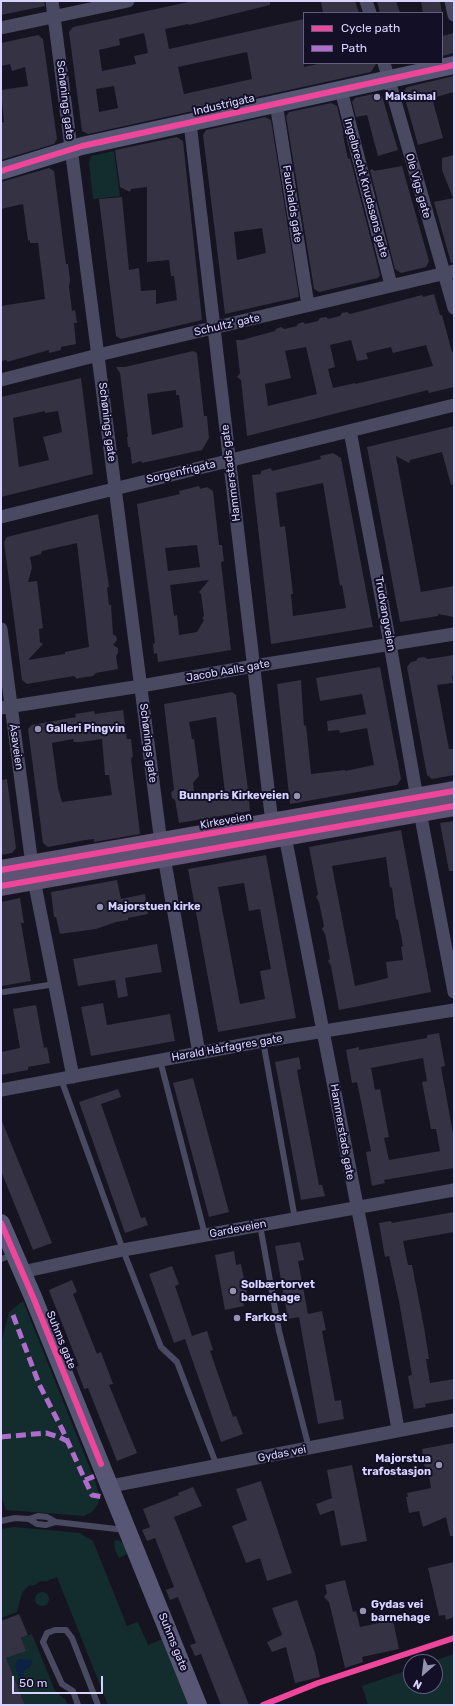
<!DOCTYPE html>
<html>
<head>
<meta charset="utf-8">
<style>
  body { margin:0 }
  #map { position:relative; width:455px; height:1706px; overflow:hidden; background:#161421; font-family:Rubik,sans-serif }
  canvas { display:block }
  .frame { position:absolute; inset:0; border:2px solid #d9d4ff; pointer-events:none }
  .legend { position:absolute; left:303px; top:12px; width:140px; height:52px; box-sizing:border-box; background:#130f26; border:1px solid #625e7d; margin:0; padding:5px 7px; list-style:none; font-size:12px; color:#d9d4ff }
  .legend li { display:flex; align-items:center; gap:8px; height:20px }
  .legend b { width:20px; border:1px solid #625e7d }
  .north { position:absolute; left:403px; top:1654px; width:40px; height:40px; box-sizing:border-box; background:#130f26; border:1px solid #625e7d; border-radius:50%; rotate:208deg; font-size:11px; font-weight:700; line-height:16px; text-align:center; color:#d9d4ff }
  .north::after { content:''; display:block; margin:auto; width:14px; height:18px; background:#9591b1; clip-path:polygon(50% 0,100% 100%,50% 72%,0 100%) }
  .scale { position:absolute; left:12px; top:1676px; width:91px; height:18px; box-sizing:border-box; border:2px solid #d9d4ff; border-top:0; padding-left:5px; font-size:12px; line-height:14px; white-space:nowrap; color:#d9d4ff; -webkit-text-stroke:3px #130f26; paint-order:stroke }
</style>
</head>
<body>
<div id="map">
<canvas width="455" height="1706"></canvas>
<div class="frame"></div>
<ul class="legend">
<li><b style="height:5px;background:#ed469a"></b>Cycle path</li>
<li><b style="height:5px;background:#b06ccc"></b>Path</li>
</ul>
<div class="north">N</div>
<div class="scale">50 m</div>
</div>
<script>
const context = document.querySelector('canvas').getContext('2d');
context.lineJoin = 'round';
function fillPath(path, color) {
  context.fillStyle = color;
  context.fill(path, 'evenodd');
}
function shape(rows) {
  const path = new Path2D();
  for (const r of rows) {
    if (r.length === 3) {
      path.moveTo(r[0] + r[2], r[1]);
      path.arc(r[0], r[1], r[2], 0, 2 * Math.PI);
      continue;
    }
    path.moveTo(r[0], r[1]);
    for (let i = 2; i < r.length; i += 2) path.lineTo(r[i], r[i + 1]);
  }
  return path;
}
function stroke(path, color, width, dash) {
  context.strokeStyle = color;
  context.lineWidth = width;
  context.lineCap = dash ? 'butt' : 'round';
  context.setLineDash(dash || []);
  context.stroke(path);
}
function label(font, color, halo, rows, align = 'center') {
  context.font = font + ' Rubik,sans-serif';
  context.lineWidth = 4;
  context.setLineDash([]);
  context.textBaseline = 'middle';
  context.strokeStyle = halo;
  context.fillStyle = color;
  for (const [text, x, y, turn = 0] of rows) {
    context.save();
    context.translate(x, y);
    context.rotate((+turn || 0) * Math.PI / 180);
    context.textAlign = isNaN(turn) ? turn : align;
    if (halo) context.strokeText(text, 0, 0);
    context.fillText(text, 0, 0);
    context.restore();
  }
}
const green = shape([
  [114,151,120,196,93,199,89,163,91,156],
  [23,1301,95,1481,100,1496,98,1504,92,1512,84,1516,6,1510,1,1496,1,1344,9,1312],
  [14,1527,80,1533,93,1541,127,1626,138,1622,148,1645,165,1638,192,1705,108,1705,57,1577,47,1581,40,1581,35,1585,28,1586,22,1593,17,1612,1,1618,1,1529],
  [118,1540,127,1545,130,1553,119,1558,115,1550,114,1541],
  [42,1599,7],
  [32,1634,55,1691,65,1699,68,1705,25,1705,6,1658,25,1651,21,1638],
  [454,1654,454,1705,368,1705,362,1686,411,1669,411,1686,435,1686,435,1662,430,1662]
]);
const water = shape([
  [19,1659,33,1660,30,1667,24,1671,23,1678,19,1677,15,1667,16,1662]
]);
const building = shape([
  [1,1,44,1,45,6,1,15],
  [193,1,270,1,270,5,189,25,188,24,165,29,169,49,304,19,304,67,322,63,376,64,371,72,88,134,82,131,69,32,73,27],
  [144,33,148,53,134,56,136,64,102,71,99,50,120,45,119,39],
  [247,52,252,79,184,94,178,67],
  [114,86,118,108,99,112,96,89],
  [321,1,355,1,359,13,323,13],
  [377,1,396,1,400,13,380,13],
  [421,1,440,1,442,13,423,13],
  [454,33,454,53,442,56,442,36],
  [38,35,43,39,57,139,54,144,1,160,1,123,4,122,1,90,28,86,25,67,12,71,10,64,1,66,1,43],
  [454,76,454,92,432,98,443,138,418,145,403,92,407,87],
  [377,93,382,96,398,150,378,156,367,115,356,117,352,102,355,98],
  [331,103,337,106,344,135,343,135,348,159,350,158,380,275,378,278,319,292,314,289,286,116,289,112],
  [265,117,271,120,299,297,225,314,203,135,206,130],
  [262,228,266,253,237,260,234,232],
  [177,137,183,141,202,320,121,339,116,336,99,199,122,197,129,270,139,268,141,291,156,290,156,304,177,300,174,276,171,276,169,260,147,262,147,187,131,189,130,192,120,187,115,150],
  [454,155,454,262,451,263,434,202,453,198,442,170,442,158],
  [402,166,429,261,426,267,401,273,395,269,370,170,373,169,374,171],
  [49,168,54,171,66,264,68,264,70,279,69,287,72,311,75,310,77,323,74,323,76,344,61,347,61,350,49,353,49,350,7,362,7,360,1,361,1,306,45,299,38,243,30,243,30,240,28,241,23,204,1,209,1,182],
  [434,294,440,315,442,315,452,352,454,352,454,387,429,393,428,390,247,436,241,380,237,377,240,373,236,340,242,340,275,331,276,329,281,327,284,329,297,326,298,324,303,322,305,324,318,321,320,318,326,317,328,319,340,316,342,313,347,312,350,314,422,295,423,297],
  [351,340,357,361,368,359,366,353,391,347,393,353,426,345,433,366,355,384,355,383,333,388,328,369,335,367,330,345],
  [306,347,317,394,268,406,265,384,291,378,285,351],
  [193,351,197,353,204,416,207,416,209,438,202,450,142,463,141,461,132,464,130,447,128,447,127,437,128,437,120,373,116,367,125,367],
  [176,390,176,395,179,395,183,427,152,435,147,394],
  [81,378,93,474,1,497,1,397],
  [45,411,45,413,58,411,62,432,43,437,49,460,19,467,13,418],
  [454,426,454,484,451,485,442,452,410,460,409,463,396,456,421,592,454,586,454,617,438,614,438,616,400,622,367,447],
  [333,453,341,458,373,627,271,644,252,475,261,474,261,471,271,468,272,471,321,459,320,456],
  [323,483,340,586,342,585,346,608,293,616,291,594,293,594,285,526,280,527,276,493],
  [199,486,200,489,207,487,213,491,219,545,222,545,224,561,221,562,231,650,158,662,157,653,154,654,153,644,155,643,150,602,137,504,180,494,179,491],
  [197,545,200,567,168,571,165,548],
  [209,580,199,592,201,594,204,616,202,618,204,620,197,632,179,635,177,615,174,616,170,585],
  [98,514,109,586,107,588,109,605,111,605,113,634,116,636,117,640,113,645,118,648,118,653,116,656,118,669,96,673,93,676,79,678,77,679,74,676,27,684,22,680,4,542,7,537],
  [77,543,89,647,65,652,65,654,28,660,43,644,40,642,39,629,43,628,37,581,28,582,32,568,30,557,41,554,42,551],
  [454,655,454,676,452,676,453,683,437,685,449,749,454,749,454,775,432,779,427,775,407,667,411,662,416,661,418,658,424,657,428,659],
  [380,667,401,779,397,785,290,804,277,684,301,680,304,726,306,725,311,774,345,770,345,771,374,765,367,728,340,733,339,730,328,731,327,721,366,714,362,694,320,701,316,678],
  [232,692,236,695,248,790,251,792,251,798,249,800,250,811,179,823,175,800,172,798,171,792,174,790,164,704],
  [216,717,225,793,195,797,193,783,199,776,194,739,192,739,189,722],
  [123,710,127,739,131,739,133,757,131,758,140,834,94,842,94,839,86,840,48,847,43,843,28,729,32,725,76,717,75,714,94,711,95,714],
  [73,739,74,742,81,742,102,739,105,775,109,775,112,795,62,802,58,788,52,743],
  [7,779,16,848,12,853,1,855,1,780],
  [454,821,454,871,449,871,440,823],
  [401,830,431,992,339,1010,331,966,328,961,330,959,325,934,322,929,324,926,319,902,316,897,318,894,309,847],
  [386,857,390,887,392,888,396,919,398,920,403,946,401,947,403,960,386,962,388,978,355,986,332,866],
  [266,855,296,1018,218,1032,188,869],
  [244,883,249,911,260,909,271,969,260,971,265,999,240,1004,218,887],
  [117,880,121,899,145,894,148,914,128,918,128,920,116,922,96,929,60,934,56,917,54,917,51,892],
  [20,898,24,923,21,923,31,981,1,986,1,902],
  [157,944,162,972,125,978,128,996,118,998,115,980,78,986,73,959],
  [103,1003,107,1025,170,1014,175,1041,91,1056,81,1007],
  [36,1005,44,1048,47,1047,50,1063,28,1067,28,1070,1,1075,1,1052,20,1048,13,1009],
  [439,1033,445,1066,441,1067,454,1139,454,1168,384,1180,385,1183,372,1186,366,1152,371,1151,357,1082,352,1083,346,1050,359,1047,359,1050,427,1038,427,1035],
  [423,1058,427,1081,422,1082,431,1129,436,1129,440,1151,389,1160,384,1138,389,1137,380,1089,375,1090,371,1068],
  [299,1057,301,1069,297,1070,319,1185,322,1185,325,1196,301,1200,275,1062],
  [193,1078,229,1212,209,1217,173,1083],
  [118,1089,121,1097,101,1104,141,1218,145,1217,148,1225,125,1233,79,1102],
  [1,1119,52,1243,33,1250,1,1171],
  [454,1212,454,1232,403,1241,408,1265,412,1265,424,1327,429,1359,426,1359,430,1383,454,1379,454,1399,425,1404,426,1407,414,1409,408,1376,412,1375,399,1301,389,1256,385,1257,379,1223,391,1221,392,1223],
  [300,1242,304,1260,298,1261,308,1314,322,1311,326,1330,322,1331,335,1401,341,1400,344,1419,318,1424,299,1317,288,1319,275,1246],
  [234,1251,236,1265,241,1264,247,1293,241,1294,244,1306,225,1310,215,1255],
  [172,1266,179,1284,175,1286,192,1336,207,1331,213,1350,210,1351,233,1417,236,1416,243,1434,221,1442,185,1339,174,1343,149,1274],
  [72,1280,77,1292,73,1294,97,1354,101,1352,113,1384,109,1385,137,1453,117,1461,88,1388,84,1389,76,1367,79,1366,50,1293,49,1290],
  [454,1443,454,1536,450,1536,446,1517,423,1527,419,1511,409,1513,406,1497,408,1497,407,1493,431,1488,428,1470,425,1470,422,1449],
  [352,1465,367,1541,341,1546,334,1510,320,1515,316,1504,332,1498,327,1470],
  [261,1481,292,1573,267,1581,260,1558,246,1563,232,1526,247,1520,236,1489],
  [193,1487,202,1506,174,1517,249,1705,221,1705,201,1654,195,1656,190,1645,196,1643,178,1597,170,1600,166,1590,174,1587,155,1538,147,1541,142,1530,150,1527,143,1509,179,1495,178,1493],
  [454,1562,454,1617,446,1620,445,1615,439,1616,428,1568],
  [345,1580,353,1612,356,1611,360,1627,393,1620,399,1649,362,1657,363,1662,345,1668,329,1602,324,1597,327,1593,325,1585],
  [297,1600,315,1653,320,1677,295,1683,286,1647,272,1652,267,1642,282,1635,272,1608],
  [19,1614,28,1635,21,1638,26,1651,6,1658,25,1705,1,1705,1,1621]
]);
const lane = shape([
  [4,992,55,984],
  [263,1041,295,1219],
  [160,1060,205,1235],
  [61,1079,123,1250,161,1347,177,1362,217,1466],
  [260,1225,279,1331,309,1448],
  [1,1259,13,1255],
  [29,1519,37,1524,46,1525,56,1522],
  [1,1521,15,1518,29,1519,38,1516,47,1517,56,1522,125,1530],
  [78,1705,73,1691,62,1684,43,1642,47,1633,55,1630,66,1630,72,1638,98,1705]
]);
const street = shape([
  [52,1,161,843],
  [366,1,370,13],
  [451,1,454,15],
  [1,28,128,1],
  [384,63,454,308],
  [341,90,391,285],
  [276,103,308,305],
  [190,123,272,823],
  [1,380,98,355,454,271],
  [350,431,388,633,417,798],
  [1,517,454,405],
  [1,629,32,865],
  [1,708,141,686,254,666,454,634],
  [420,812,454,992],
  [285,836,369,1267,398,1429],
  [164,857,199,1053],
  [34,880,73,1077],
  [1,1090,263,1041,454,1010],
  [22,1272,123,1250,454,1190],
  [111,1486,454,1420]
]);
const secondary = shape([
  [1,171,82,146,454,65],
  [1,1223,33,1297,198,1705]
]);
const primary = shape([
  [1,870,454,791],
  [1,886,454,806]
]);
const quiet = shape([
  [13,1315,39,1384,63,1431,85,1480,95,1476],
  [1,1437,46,1433,59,1437,67,1441],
  [85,1480,92,1495,103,1497]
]);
const cycleway = shape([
  [1,171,82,146,454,65],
  [1,870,454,791],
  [1,886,454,806],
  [1,1223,33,1297,101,1464],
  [263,1705,318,1683,454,1638]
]);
const markers = [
  [377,97,4,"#9591b1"],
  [38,729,4,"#9591b1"],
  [297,796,4,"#9591b1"],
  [100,907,4,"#9591b1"],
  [233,1291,4,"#9591b1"],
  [237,1318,4,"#9591b1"],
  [439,1465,4,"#9591b1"],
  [363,1611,4,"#9591b1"]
];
const poiNames = [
  ["Maksimal",385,97],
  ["Galleri Pingvin",46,729],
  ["Bunnpris Kirkeveien",289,796,"right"],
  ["Majorstuen kirke",108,907],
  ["Solbærtorvet",241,1285],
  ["barnehage",241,1298],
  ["Farkost",245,1318],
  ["Majorstua",431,1459,"right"],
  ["trafostasjon",431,1472,"right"],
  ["Gydas vei",371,1605],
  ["barnehage",371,1618]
];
const streetNames = [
  ["Schønings gate",65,100,83],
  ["Industrigata",224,105,-13],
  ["Ole Vigs gate",418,186,74],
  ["Ingelbrecht Knudssøns gate",366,188,75],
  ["Fauchalds gate",292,204,81],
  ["Schultz’ gate",227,325,-13],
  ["Schønings gate",107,422,83],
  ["Sorgenfrigata",181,472,-13],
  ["Hammerstads gate",231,473,-97],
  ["Trudvangveien",385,614,80],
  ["Jacob Aalls gate",228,671,-10],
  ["Schønings gate",148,743,83],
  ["Åsaveien",16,747,82],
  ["Kirkeveien",226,821,-10],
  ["Harald Hårfagres gate",227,1048,-10],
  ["Hammerstads gate",342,1132,80],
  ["Gardeveien",238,1229,-11],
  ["Suhms gate",61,1340,68],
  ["Gydas vei",282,1454,-11],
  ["Suhms gate",173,1642,68]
];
fillPath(green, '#132c2d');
fillPath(water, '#0d2144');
fillPath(building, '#343243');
stroke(lane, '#4a4962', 6);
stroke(street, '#4a4962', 13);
stroke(secondary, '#575674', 18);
stroke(primary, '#5e5373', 20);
stroke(quiet, '#b06ccc', 5, [10, 5]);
stroke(cycleway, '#ed469a', 6);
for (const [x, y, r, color] of markers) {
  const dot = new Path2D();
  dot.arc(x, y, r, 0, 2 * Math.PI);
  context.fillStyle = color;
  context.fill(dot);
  stroke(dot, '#130f26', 1.5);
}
label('bold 11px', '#d9d4ff', '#130f26', poiNames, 'left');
label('11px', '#d9d4ff', '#130f26', streetNames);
</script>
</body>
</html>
